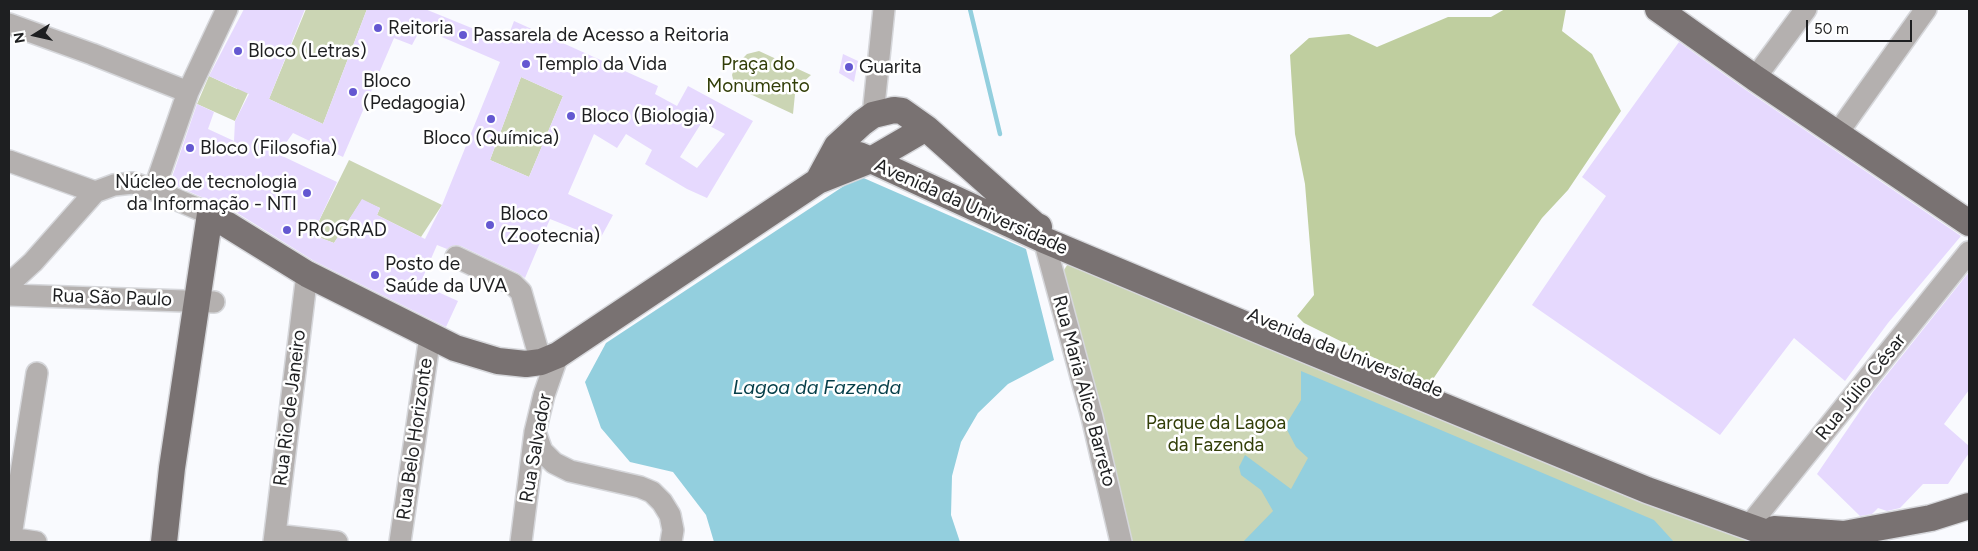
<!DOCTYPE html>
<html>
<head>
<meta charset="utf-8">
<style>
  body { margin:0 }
  #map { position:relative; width:1978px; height:551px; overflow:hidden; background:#f9fafe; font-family:Figtree,sans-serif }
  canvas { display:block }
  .frame { position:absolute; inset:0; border:10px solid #1e1f21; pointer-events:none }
  .north { position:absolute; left:10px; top:10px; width:50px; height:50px; -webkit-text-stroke:4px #fff; paint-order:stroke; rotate:260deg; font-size:14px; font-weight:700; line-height:20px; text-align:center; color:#1e1f21 }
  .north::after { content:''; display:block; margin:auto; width:18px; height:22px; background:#1e1f21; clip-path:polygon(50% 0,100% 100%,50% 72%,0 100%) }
  .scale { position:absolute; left:1806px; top:20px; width:106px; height:22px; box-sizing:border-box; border:2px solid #1e1f21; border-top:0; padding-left:6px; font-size:15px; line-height:18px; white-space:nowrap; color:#1e1f21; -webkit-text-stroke:4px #fff; paint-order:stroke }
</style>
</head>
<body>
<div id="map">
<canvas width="1978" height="551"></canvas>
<div class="frame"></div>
<div class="north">N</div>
<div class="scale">50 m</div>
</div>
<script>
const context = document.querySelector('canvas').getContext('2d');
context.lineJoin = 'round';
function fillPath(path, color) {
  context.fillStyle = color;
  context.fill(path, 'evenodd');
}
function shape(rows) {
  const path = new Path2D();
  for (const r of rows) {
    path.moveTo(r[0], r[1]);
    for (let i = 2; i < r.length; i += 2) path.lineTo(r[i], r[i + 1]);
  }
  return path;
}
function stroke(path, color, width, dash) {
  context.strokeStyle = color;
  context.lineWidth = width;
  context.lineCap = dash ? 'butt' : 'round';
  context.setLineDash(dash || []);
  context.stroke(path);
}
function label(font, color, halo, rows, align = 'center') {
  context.font = font + ' Figtree,sans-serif';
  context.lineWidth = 5;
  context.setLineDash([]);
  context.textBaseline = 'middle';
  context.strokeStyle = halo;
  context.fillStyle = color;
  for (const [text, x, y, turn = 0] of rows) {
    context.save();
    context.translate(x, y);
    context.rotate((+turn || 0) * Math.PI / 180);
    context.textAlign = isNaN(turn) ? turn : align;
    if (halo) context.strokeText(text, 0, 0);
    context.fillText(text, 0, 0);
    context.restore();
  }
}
const green = shape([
  [272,9,284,9,273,39,235,121,197,104,209,76,237,89],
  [306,9,367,9,323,124,269,99],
  [759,51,811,75,799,86,795,94,793,114,735,87,732,75,735,66,747,54],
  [521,77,563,96,529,177,490,160],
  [349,160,442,205,421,237,377,215,380,208,362,200,334,243,310,234,317,225],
  [1069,262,1765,542,1132,542,1070,298,1064,270]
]);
const forest = shape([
  [1505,9,1566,9,1562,31,1592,54,1621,111,1568,190,1542,218,1429,385,1304,323,1297,316,1314,295,1305,184,1295,134,1290,55,1309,38,1349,34,1377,47,1448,17,1491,17]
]);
const water = shape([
  [859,176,1026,249,1054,360,1008,384,978,413,961,442,952,476,951,515,960,542,714,542,706,515,673,472,630,462,601,428,585,382,606,343],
  [1301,371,1654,520,1674,542,1243,542,1273,511,1261,490,1241,475,1239,467,1245,455,1291,489,1308,458,1296,447,1285,426,1301,400]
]);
const stream = shape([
  [970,9,1000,134]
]);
const building = shape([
  [244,9,305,9,269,99,323,124,367,9,425,9,506,42,514,21,658,86,655,94,677,106,688,86,753,121,707,198,687,189,645,164,652,150,626,134,617,148,594,134,568,194,613,215,600,239,550,219,525,278,518,273,461,246,455,245,447,249,437,245,420,284,458,301,446,327,314,261,218,201,208,200,170,183,197,104,214,112,208,129,234,141,235,121,249,94,209,76],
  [421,28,500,62,442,205,425,239,377,215,380,208,362,199,334,243,310,234,317,225,337,182,278,154,293,133,343,157,394,38,412,45],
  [521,77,563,96,529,177,490,160],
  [702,122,725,134,697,168,680,157],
  [1679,42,1746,90,1961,236,1888,323,1845,381,1794,338,1720,435,1532,305,1606,196,1582,177],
  [843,54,858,61,854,82,839,73],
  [1969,272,1969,390,1944,424,1969,446,1969,453,1948,484,1923,484,1900,508,1887,511,1878,508,1872,514,1860,516,1817,474,1873,392]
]);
const minor = shape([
  [9,24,92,54,188,92],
  [1755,78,1806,9],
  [873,115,884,9],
  [1837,134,1926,9],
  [9,161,95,192],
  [154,190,188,92,227,9],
  [1044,240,1092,417,1121,542],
  [456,257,513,284,521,292,541,362],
  [9,284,33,262,95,192,114,185,133,183,154,190,210,214],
  [9,295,214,302],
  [535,432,542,451,554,463,570,471,640,487,652,492,662,502,670,515,673,530,671,542],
  [1752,522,1969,252],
  [275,535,337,542],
  [9,538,36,542],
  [10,542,37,373],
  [274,542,307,274],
  [400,542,430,336],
  [521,542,535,432,544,395,558,355]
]);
const major = shape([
  [1658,9,1755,78,1969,223],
  [859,155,871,160,926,128],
  [818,181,837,146,862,123,873,115,894,110,902,111,926,128,1035,225,1039,227],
  [1774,529,1844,534,1931,518,1969,506],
  [164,542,172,468,210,214,307,274,455,348,498,361,526,364,541,362,558,355,818,181,871,160,1044,240,1268,334,1647,490,1792,542]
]);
const markers = [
  [378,28,5,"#6458d1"],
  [463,35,5,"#6458d1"],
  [238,51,5,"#6458d1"],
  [526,64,5,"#6458d1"],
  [849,67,5,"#6458d1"],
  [353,92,5,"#6458d1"],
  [571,116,5,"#6458d1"],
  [491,119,5,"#6458d1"],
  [190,148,5,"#6458d1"],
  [307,193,5,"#6458d1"],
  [490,225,5,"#6458d1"],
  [287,230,5,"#6458d1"],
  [375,275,5,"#6458d1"]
];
const poiNames = [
  ["Reitoria",388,28],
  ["Passarela de Acesso a Reitoria",473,35],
  ["Bloco (Letras)",248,51],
  ["Templo da Vida",536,64],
  ["Guarita",859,67],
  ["Bloco",363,81],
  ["(Pedagogia)",363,103],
  ["Bloco (Biologia)",581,116],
  ["Bloco (Química)",491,138,"center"],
  ["Bloco (Filosofia)",200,148],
  ["Núcleo de tecnologia",297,182,"right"],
  ["da Informação - NTI",297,204,"right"],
  ["Bloco",500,214],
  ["(Zootecnia)",500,236],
  ["PROGRAD",297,230],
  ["Posto de",385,264],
  ["Saúde da UVA",385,286]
];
const parkNames = [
  ["Praça do",758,64],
  ["Monumento",758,86],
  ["Parque da Lagoa",1216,423],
  ["da Fazenda",1216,445]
];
const streetNames = [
  ["Avenida da Universidade",971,207,24],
  ["Rua São Paulo",112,298,2],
  ["Avenida da Universidade",1345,353,22],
  ["Rua Júlio César",1861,387,-51],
  ["Rua Maria Alice Barreto",1084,391,75],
  ["Rua Rio de Janeiro",290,408,-83],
  ["Rua Belo Horizonte",415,439,-82],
  ["Rua Salvador",536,448,-80]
];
const waterNames = [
  ["Lagoa da Fazenda",817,388]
];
fillPath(green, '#cbd5b4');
fillPath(forest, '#bfce9f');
fillPath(water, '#93cfde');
stroke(stream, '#93cfde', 4.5);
fillPath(building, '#e6d9fe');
stroke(minor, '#d6d7db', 24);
stroke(major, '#d6d7db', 29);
stroke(minor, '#b4b0af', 21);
stroke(major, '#797272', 26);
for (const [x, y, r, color] of markers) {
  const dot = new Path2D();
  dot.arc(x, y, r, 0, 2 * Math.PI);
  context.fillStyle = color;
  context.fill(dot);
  stroke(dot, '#fff', 2);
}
label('19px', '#1e1f21', '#fff', poiNames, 'left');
label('19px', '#323e08', '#fff', parkNames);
label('19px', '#1e1f21', '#fff', streetNames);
label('italic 20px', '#053e49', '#fff', waterNames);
</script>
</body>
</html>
